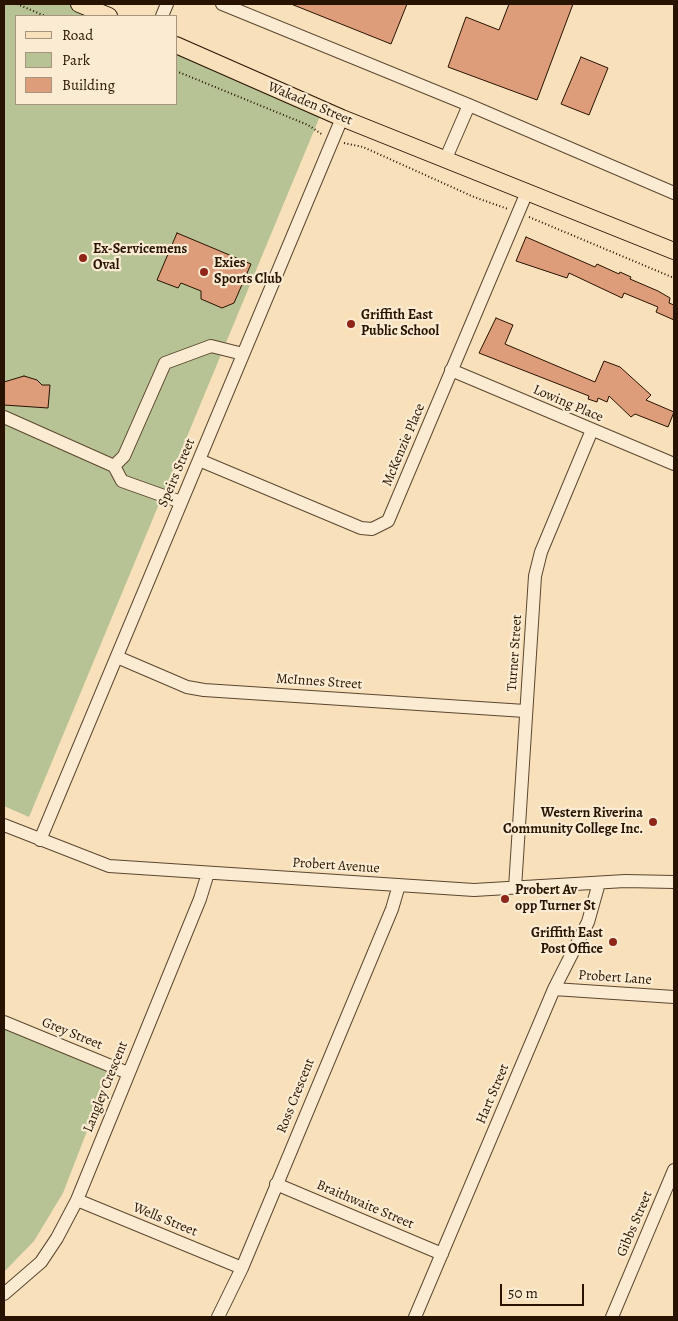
<!DOCTYPE html>
<html>
<head>
<meta charset="utf-8">
<style>
  body { margin:0 }
  #map { position:relative; width:678px; height:1321px; overflow:hidden; background:#f7e0ba; font-family:Alegreya,serif }
  canvas { display:block }
  .frame { position:absolute; inset:0; border:5px solid #281200; pointer-events:none }
  .legend { position:absolute; left:15px; top:15px; width:162px; height:90px; box-sizing:border-box; background:#faebd2; border:1px solid #a6947e; margin:0; padding:6px 9px; list-style:none; font-size:15px; color:#281200 }
  .legend li { display:flex; align-items:center; gap:10px; height:25px }
  .legend b { width:25px; border:1px solid #a6947e }
  .scale { position:absolute; left:500px; top:1284px; width:84px; height:22px; box-sizing:border-box; border:2px solid #281200; border-top:0; padding-left:6px; font-size:15px; line-height:18px; white-space:nowrap; color:#281200; -webkit-text-stroke:4px #faebd2; paint-order:stroke }
</style>
</head>
<body>
<div id="map">
<canvas width="678" height="1321"></canvas>
<div class="frame"></div>
<ul class="legend">
<li><b style="height:6px;background:#f7e0ba"></b>Road</li>
<li><b style="height:14px;background:#b7c394"></b>Park</li>
<li><b style="height:14px;background:#dd9d7b"></b>Building</li>
</ul>
<div class="scale">50 m</div>
</div>
<script>
const context = document.querySelector('canvas').getContext('2d');
context.lineJoin = 'round';
function fillPath(path, color) {
  context.fillStyle = color;
  context.fill(path, 'evenodd');
}
function shape(rows) {
  const path = new Path2D();
  for (const r of rows) {
    path.moveTo(r[0], r[1]);
    for (let i = 2; i < r.length; i += 2) path.lineTo(r[i], r[i + 1]);
  }
  return path;
}
function stroke(path, color, width, dash) {
  context.strokeStyle = color;
  context.lineWidth = width;
  context.lineCap = dash ? 'butt' : 'round';
  context.setLineDash(dash || []);
  context.stroke(path);
}
function label(font, color, halo, rows, align = 'center') {
  context.font = font + ' Alegreya,serif';
  context.lineWidth = 4.5;
  context.setLineDash([]);
  context.textBaseline = 'middle';
  context.strokeStyle = halo;
  context.fillStyle = color;
  for (const [text, x, y, turn = 0] of rows) {
    context.save();
    context.translate(x, y);
    context.rotate((+turn || 0) * Math.PI / 180);
    context.textAlign = isNaN(turn) ? turn : align;
    if (halo) context.strokeText(text, 0, 0);
    context.fillText(text, 0, 0);
    context.restore();
  }
}
const green = shape([
  [4,4,67,4,102,16,16,16,16,104,176,104,176,44,323,109,29,817,4,806],
  [4,1023,111,1069,63,1193,34,1241,4,1272]
]);
const building = shape([
  [291,4,407,4,391,44,291,4],
  [509,4,573,4,537,100,448,67,466,17,499,30,509,4],
  [581,57,608,68,589,115,561,104,581,57],
  [177,233,251,264,234,303,222,308,201,299,201,291,181,283,178,288,157,280,177,233],
  [526,237,595,267,597,264,619,274,620,272,631,277,630,279,658,291,670,298,669,303,674,305,674,320,656,312,658,307,624,293,622,298,569,273,567,278,516,261,526,237],
  [496,318,513,325,505,344,564,369,595,382,604,361,620,367,651,395,646,400,674,412,668,427,635,414,631,417,609,396,607,402,598,398,597,402,588,399,589,396,479,353,496,318],
  [24,376,37,380,42,385,50,385,48,408,4,405,4,382,24,376]
]);
const path = shape([
  [17,4,45,16],
  [176,71,308,125,323,135],
  [344,143,363,147,474,197,508,209],
  [529,217,674,278]
]);
const minor = shape([
  [222,4,469,105,674,193],
  [162,16,167,4],
  [446,158,469,105],
  [451,370,674,464],
  [4,417,114,466,122,481,181,502],
  [199,460,361,528,372,529,388,521,527,192],
  [114,466,124,456,165,363,211,346,243,354],
  [117,657,187,687,204,690,525,711],
  [4,825,109,866,474,890,625,881,674,882],
  [40,840,342,118],
  [515,888,535,576,541,552,592,430],
  [554,989,674,997],
  [4,1022,128,1073],
  [276,1184,442,1254],
  [77,1200,242,1268],
  [4,1294,41,1262,57,1238,77,1200,200,899,208,873],
  [218,1317,242,1268,392,909,399,885],
  [415,1317,554,989,588,922,599,883],
  [612,1317,674,1170]
]);
const major = shape([
  [79,4,109,16],
  [176,45,342,118,674,251]
]);
const markers = [
  [83,258,5,"#8f2418"],
  [204,272,5,"#8f2418"],
  [351,324,5,"#8f2418"],
  [653,822,5,"#8f2418"],
  [505,899,5,"#8f2418"],
  [613,942,5,"#8f2418"]
];
const streetNames = [
  ["Wakaden Street",310,104,23],
  ["Lowing Place",568,404,23],
  ["McKenzie Place",404,445,-67],
  ["Speirs Street",177,473,-67],
  ["Turner Street",515,653,-86],
  ["McInnes Street",319,682,4],
  ["Probert Avenue",336,866,4],
  ["Probert Lane",615,978,4],
  ["Grey Street",72,1034,22],
  ["Langley Crescent",106,1087,-68],
  ["Hart Street",493,1094,-67],
  ["Ross Crescent",296,1096,-68],
  ["Braithwaite Street",365,1205,23],
  ["Wells Street",165,1220,22],
  ["Gibbs Street",635,1224,-67]
];
const poiNames = [
  ["Ex-Servicemens",93,250],
  ["Oval",93,266],
  ["Exies",214,264],
  ["Sports Club",214,280],
  ["Griffith East",361,316],
  ["Public School",361,332],
  ["Western Riverina",643,814,"right"],
  ["Community College Inc.",643,830,"right"],
  ["Probert Av",515,891],
  ["opp Turner St",515,907],
  ["Griffith East",603,934,"right"],
  ["Post Office",603,950,"right"]
];
fillPath(green, '#b7c394');
fillPath(building, '#dd9d7b');
stroke(building, '#281200', 1);
stroke(minor, '#5c462e', 14);
stroke(major, '#281200', 18);
stroke(path, '#281200', 2, [1, 2.5]);
stroke(minor, '#faebd2', 12);
stroke(major, '#f7e0ba', 16);
for (const [x, y, r, color] of markers) {
  const dot = new Path2D();
  dot.arc(x, y, r, 0, 2 * Math.PI);
  context.fillStyle = color;
  context.fill(dot);
  stroke(dot, '#faebd2', 2);
}
label('14px', '#281200', '#faebd2', streetNames);
label('bold 14px', '#281200', '#faebd2', poiNames, 'left');
</script>
</body>
</html>
